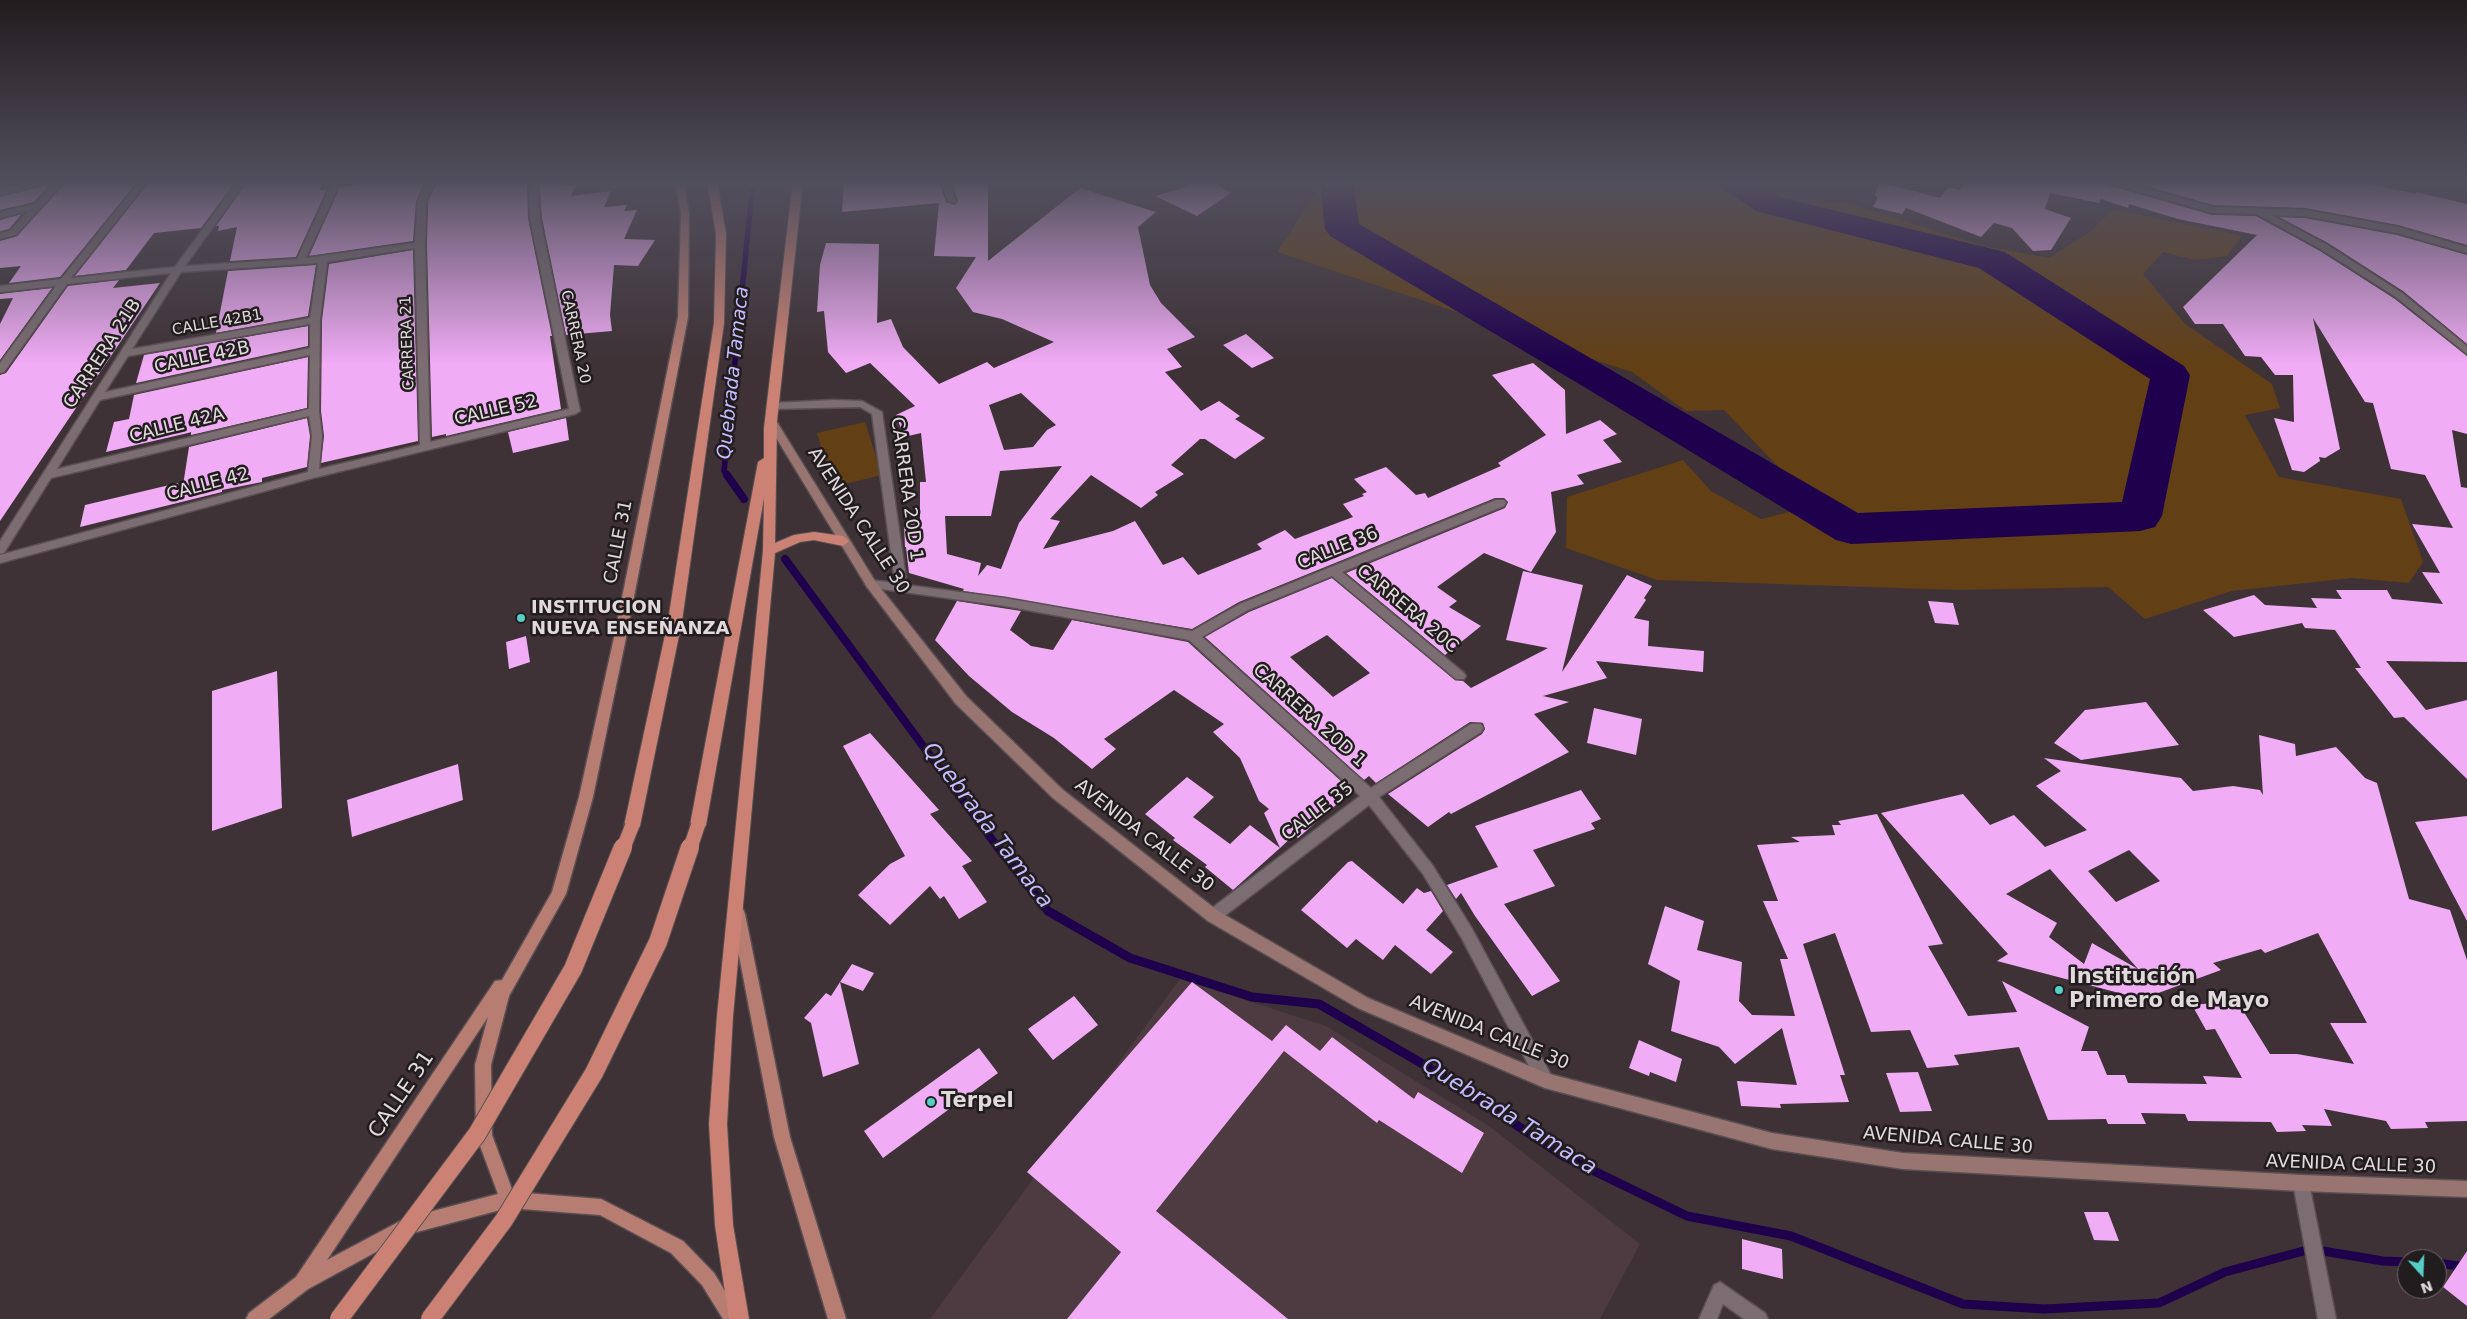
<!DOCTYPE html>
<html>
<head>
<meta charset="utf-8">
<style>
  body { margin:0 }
  #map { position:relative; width:2467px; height:1319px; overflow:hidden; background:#3e3236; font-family:"DejaVu Sans",sans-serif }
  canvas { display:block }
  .north { position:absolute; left:2397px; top:1249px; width:50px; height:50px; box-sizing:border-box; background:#211c1d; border:1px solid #6e6869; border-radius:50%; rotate:160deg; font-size:14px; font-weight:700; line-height:20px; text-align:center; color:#e1d9db }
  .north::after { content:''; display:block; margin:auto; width:18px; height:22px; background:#55cec4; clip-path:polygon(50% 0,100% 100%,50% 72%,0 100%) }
</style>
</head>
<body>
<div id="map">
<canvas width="2467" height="1319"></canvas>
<div class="north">N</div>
</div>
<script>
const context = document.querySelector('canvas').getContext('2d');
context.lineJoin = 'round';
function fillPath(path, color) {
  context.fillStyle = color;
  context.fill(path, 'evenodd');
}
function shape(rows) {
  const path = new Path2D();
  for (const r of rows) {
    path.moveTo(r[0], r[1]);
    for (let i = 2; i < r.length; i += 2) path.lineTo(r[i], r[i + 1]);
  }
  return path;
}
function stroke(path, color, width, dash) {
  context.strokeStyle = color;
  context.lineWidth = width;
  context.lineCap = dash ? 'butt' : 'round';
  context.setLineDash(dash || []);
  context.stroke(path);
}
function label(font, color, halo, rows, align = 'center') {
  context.font = font + ' "DejaVu Sans",sans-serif';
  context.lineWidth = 5;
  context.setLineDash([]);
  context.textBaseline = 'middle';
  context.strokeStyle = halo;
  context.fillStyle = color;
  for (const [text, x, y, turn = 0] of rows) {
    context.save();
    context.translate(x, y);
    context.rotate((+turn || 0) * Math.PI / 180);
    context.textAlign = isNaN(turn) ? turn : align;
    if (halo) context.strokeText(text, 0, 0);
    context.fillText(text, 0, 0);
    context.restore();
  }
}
const built = shape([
  [1180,979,1326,1026,1489,1126,1640,1244,1600,1319,930,1319]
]);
const green = shape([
  [1324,181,1751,181,1745,196,1775,204,1846,202,1983,246,2049,258,2090,232,2113,209,2242,236,2227,256,2195,260,2163,252,2143,274,2185,324,2272,384,2280,408,2245,415,2279,477,2401,499,2423,562,2409,583,2352,578,2232,591,2145,619,2108,587,1959,590,1657,580,1566,548,1567,497,1683,460,1711,491,1761,519,1793,511,1787,476,1724,410,1686,411,1632,372,1576,354,1529,329,1499,326,1277,252],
  [865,422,882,475,832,487,817,433]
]);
const streamFar2 = shape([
  [728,476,724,471,753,181]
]);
const streamFar1 = shape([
  [727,475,744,499],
  [785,559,999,849]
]);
const stream = shape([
  [998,847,1048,911,1130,958,1252,997,1319,1004,1435,1071,1563,1156,1687,1216,1791,1236,1963,1304,2044,1309,2159,1303,2225,1272,2311,1249,2383,1261,2407,1262],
  [2437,1263,2467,1267]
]);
const river = shape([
  [1320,181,1353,181,1359,224,1858,513,2122,502,2150,379,1979,268,1756,211,1722,188,1717,181,1756,181,1780,197,2005,252,2184,366,2190,375,2162,516,2155,527,2140,531,1851,544,1836,540,1581,385,1330,236,1325,229,1320,181]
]);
const building = shape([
  [67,181,138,181,60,277,9,283,21,266,0,268,0,241,17,236],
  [150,181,236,181,201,228,154,233,126,270,75,276],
  [248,181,323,182,320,190,327,189,296,257,230,261,237,227,218,231,219,226,216,226],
  [383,181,425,181,416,202,413,241,309,256,340,187],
  [437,181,527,181,528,218,552,336,550,336,561,409,446,436,446,434,432,437,427,245,428,202],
  [539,181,565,181,563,186,576,184,571,196,611,191,604,207,627,205,624,211,637,210,624,239,655,240,638,266,614,265,610,315,612,331,566,335,542,218],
  [844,181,939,181,946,202,954,205,958,200,951,181,988,181,988,261,1080,188,1156,212,1138,227,1150,285,1161,303,1195,337,1167,349,1182,367,1165,372,1201,411,1219,401,1240,416,1235,419,1265,438,1235,459,1205,439,1200,439,1171,465,1184,474,1155,492,1158,495,1141,508,1091,475,1050,519,1060,521,1043,549,1113,531,1135,521,1163,565,1183,557,1198,575,1262,549,1257,544,1285,530,1295,539,1353,517,1343,504,1364,496,1362,494,1367,492,1354,479,1386,467,1416,495,1425,493,1428,498,1501,466,1498,463,1546,435,1492,375,1533,363,1565,390,1566,434,1600,420,1617,434,1603,440,1622,462,1577,475,1584,484,1551,492,1556,532,1531,572,1484,553,1437,587,1457,601,1449,607,1481,626,1445,655,1346,573,1505,508,1508,502,1504,498,1495,498,1239,602,1192,629,963,591,964,589,909,573,906,547,905,547,904,523,920,521,920,482,926,482,921,433,904,437,896,415,915,406,870,363,846,373,828,352,824,311,817,312,820,265,826,243,879,244,877,323,891,319,903,347,939,384,987,362,994,368,1054,342,1002,319,973,312,956,288,976,257,934,256,939,203,842,212],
  [1021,393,1056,425,1047,430,1033,447,1004,450,989,405],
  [1062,466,1019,523,1001,569,987,565,978,576,981,563,947,554,945,516,991,516,1000,471],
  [1196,181,1212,181,1231,193,1197,216,1155,196,1182,188],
  [1965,181,2106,181,2108,185,2212,215,2256,216,2320,251,2395,299,2467,356,2467,434,2452,430,2461,487,2467,488,2467,662,2386,661,2426,710,2467,700,2467,779,2404,717,2394,718,2355,668,2361,668,2335,630,2305,628,2302,623,2234,637,2203,610,2254,595,2265,605,2317,608,2311,598,2342,599,2336,590,2387,590,2392,599,2443,604,2422,572,2440,573,2412,524,2453,528,2425,475,2391,469,2373,403,2365,402,2313,318,2340,449,2325,458,2319,457,2320,461,2304,472,2292,470,2274,418,2294,422,2293,375,2275,375,2261,357,2245,356,2223,324,2195,324,2183,307,2257,235,2178,219,2129,204,2128,208,2101,199,2099,203,2050,193,2045,209,2071,218,2051,250,2033,251,2012,228,1994,223,1981,237,1906,208,1902,214,1873,207,1878,197,1875,196,1879,182,1940,198,1949,187,1960,190],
  [2127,181,2305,181,2315,183,2316,181,2368,181,2368,184,2416,194,2416,192,2467,204,2467,245,2398,225,2305,208,2213,205],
  [51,184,34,202,0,210,0,197],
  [22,214,9,229,0,231,0,220],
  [2279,217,2305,218,2397,235,2467,255,2467,344,2403,291,2328,243],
  [413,250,418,441,321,463,324,436,321,411,322,320,329,264],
  [316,265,308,316,216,333,228,271],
  [119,280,113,288,160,283,0,521,0,375,6,373,68,286],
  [52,288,0,360,0,324,13,298,0,299,0,294],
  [308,326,308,346,136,383,144,355],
  [1246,334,1274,358,1252,368,1223,345],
  [308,357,307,408,191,435,191,432,188,433,106,452,114,422,129,419,134,395],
  [307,418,310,436,307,467,262,478,262,482,222,490,222,492,80,527,85,505,178,483,181,498,189,447],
  [566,418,569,440,513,453,508,432],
  [1523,571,1583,585,1562,672,1627,575,1652,586,1644,598,1646,600,1634,618,1649,621,1648,646,1704,651,1703,672,1596,661,1607,678,1543,696,1569,702,1534,714,1569,752,1451,814,1449,812,1428,827,1388,794,1482,734,1485,729,1483,723,1470,722,1376,783,1369,776,1364,780,1205,637,1249,612,1332,578,1455,680,1463,681,1471,688,1548,648,1506,640],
  [1327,635,1370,673,1333,697,1290,657],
  [957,601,1021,611,1010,630,1031,646,1053,650,1072,620,1188,642,1352,791,1298,838,1294,835,1280,848,1264,813,1269,809,1259,801,1240,758,1213,732,1224,724,1174,690,1104,739,1116,749,1092,769,1054,738,1012,712,969,676,935,640],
  [1928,601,1953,603,1959,625,1935,623],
  [526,636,530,662,509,669,506,642],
  [277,671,282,808,212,831,212,691],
  [2146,702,2179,745,2081,760,2054,743,2085,710],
  [1594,708,1642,719,1636,755,1587,743],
  [870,733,939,810,930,814,972,861,962,866,987,902,959,919,944,896,940,899,930,886,890,925,858,895,890,864,905,856,843,746],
  [2259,735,2295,744,2296,756,2336,747,2365,778,2377,783,2409,899,2450,910,2467,960,2467,1121,2425,1122,2428,1128,2391,1129,2386,1121,2324,1109,2332,1126,2302,1125,2306,1131,2277,1132,2271,1122,2188,1121,2185,1114,2141,1113,2146,1124,2108,1124,2106,1119,2048,1120,2019,1047,1954,1055,1959,1065,1927,1068,1910,1030,1871,1032,1835,933,1803,944,1845,1075,1840,1075,1849,1102,1780,1104,1781,1108,1741,1106,1737,1081,1797,1085,1782,1028,1735,1064,1719,1047,1671,1031,1680,981,1648,964,1665,906,1704,921,1697,950,1742,962,1739,1001,1752,1015,1795,1016,1780,959,1788,959,1763,901,1778,901,1757,845,1800,842,1791,837,1835,835,1832,825,1841,825,1838,821,1877,814,1943,944,1928,946,1968,1016,2017,1012,2002,981,2089,1027,2081,1051,2097,1051,2107,1075,2125,1075,2128,1083,2207,1084,2203,1076,2242,1078,2215,1029,2206,1030,2192,1005,2237,1001,2270,1054,2297,1054,2354,1064,2330,1023,2367,1023,2318,933,2265,953,2261,949,2213,963,2221,970,2142,999,1997,961,2008,954,1881,813,1963,794,1990,825,2014,815,2045,847,2087,830,2036,786,2061,771,2044,758,2181,778,2193,791,2233,786,2260,790,2263,795],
  [2129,850,2160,881,2116,902,2088,871],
  [2050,869,2138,969,2092,943,2084,964,2049,937,2057,923,2006,894],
  [458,764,463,800,352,837,347,800],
  [1187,777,1214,797,1193,817,1230,844,1250,825,1280,848,1233,890,1205,867,1207,865,1173,840,1175,838,1145,814],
  [1581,790,1601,819,1591,823,1595,829,1533,850,1555,886,1504,904,1560,981,1532,996,1475,916,1461,893,1456,899,1447,885,1498,867,1475,826],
  [2467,816,2467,921,2415,822],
  [1352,861,1403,904,1417,888,1424,893,1431,891,1443,911,1426,930,1453,952,1431,974,1395,945,1383,960,1356,939,1347,948,1301,910,1348,862],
  [852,964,874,973,863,991,840,982],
  [840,982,859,1064,823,1077,811,1023,804,1018,826,993,831,996],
  [1192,982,1272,1041,1286,1025,1320,1051,1332,1037,1414,1099,1418,1092,1484,1133,1462,1173,1379,1120,1377,1123,1284,1051,1156,1211,1288,1319,1067,1319,1121,1252,1027,1172],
  [1074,996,1098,1025,1053,1060,1028,1029],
  [1639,1040,1682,1059,1676,1082,1650,1072,1649,1076,1629,1068],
  [979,1048,998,1073,883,1158,864,1131],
  [1918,1072,1932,1111,1900,1112,1886,1073],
  [2084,1212,2108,1212,2119,1241,2094,1240],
  [1742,1239,1782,1249,1783,1279,1742,1269],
  [2467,1251,2467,1306,2443,1287]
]);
const minor = shape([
  [40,181,55,181,0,195,0,189,40,181],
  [56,181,65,181,16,235,0,239,0,233,10,231,28,211,0,218,0,212,35,204,56,181],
  [140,181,148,181,71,278,175,267,238,181,246,181,185,266,297,259,333,181,341,181,306,258,415,243,418,202,427,181,435,181,426,202,425,245,430,442,569,409,530,218,529,181,537,181,540,218,580,411,575,414,313,478,0,563,0,555,308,472,312,436,309,416,51,478,4,553,0,554,0,541,171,273,67,284,4,372,0,373,0,363,56,286,0,292,0,286,61,279,140,181],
  [415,248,420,445,319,469,322,436,319,411,320,320,327,262,415,248],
  [318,263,310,318,132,349,181,272,318,263],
  [310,324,310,348,105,392,128,356,310,324],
  [310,355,309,409,57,469,100,400,310,355],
  [941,181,949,181,956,201,955,203,948,201,941,181],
  [2108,181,2121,181,2213,207,2305,210,2398,227,2467,247,2467,253,2397,233,2305,216,2271,215,2327,245,2402,293,2467,346,2467,354,2396,297,2321,249,2257,214,2213,213,2109,183,2108,181],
  [834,400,862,401,882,412,907,585,1005,598,1192,631,1240,604,1496,500,1504,500,1506,503,1504,506,1342,572,1464,673,1466,676,1464,679,1456,679,1332,576,1248,610,1202,637,1371,788,1471,724,1481,724,1483,728,1481,732,1379,797,1433,866,1471,927,1551,1075,1553,1080,1551,1085,1545,1088,1539,1085,1461,937,1423,874,1369,805,1218,921,1213,922,1208,921,1206,916,1208,911,1360,796,1189,640,1005,606,867,587,865,584,871,580,895,583,872,414,860,407,772,409,767,406,772,403,834,400],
  [2301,1175,2307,1177,2309,1183,2336,1319,2318,1319,2293,1183,2295,1177,2301,1175],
  [1720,1282,1765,1313,1768,1319,1744,1319,1723,1304,1717,1319,1699,1319,1714,1285,1720,1282]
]);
const secondary = shape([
  [771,418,775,419,875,581,966,696,1063,790,1218,911,1368,998,1546,1073,1772,1133,1903,1153,2301,1175,2467,1181,2467,1197,2301,1191,1903,1169,1772,1149,1545,1088,1358,1008,1208,921,1053,798,956,704,867,587,766,421,771,418]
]);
const primary = shape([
  [675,181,683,181,689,213,688,317,627,633,593,797,566,894,509,996,491,1065,492,1135,513,1192,601,1199,683,1241,714,1273,742,1319,723,1319,702,1285,671,1253,600,1215,508,1208,409,1234,308,1289,269,1319,246,1319,249,1313,296,1277,495,981,502,980,552,892,579,797,615,633,678,317,681,213,675,181],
  [488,1017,475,1065,476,1135,498,1194,406,1218,327,1260,488,1017],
  [738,908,743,909,745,914,790,1137,846,1319,828,1319,774,1137,731,914,733,909,738,908]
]);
const trunk = shape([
  [707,181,717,181,726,234,724,323,682,621,640,826,637,831,632,832,627,831,624,826,668,621,714,323,716,234,707,181],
  [793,181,803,181,777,421,775,543,794,535,814,532,843,536,849,541,843,546,814,540,800,542,775,553,733,1016,727,1124,733,1225,749,1319,729,1319,715,1225,709,1124,717,1016,763,551,764,498,706,825,703,830,698,831,693,830,690,825,758,462,764,458,764,428,793,181]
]);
const trunkBridgeFar1 = shape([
  [623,849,632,826],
  [690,849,698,825]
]);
const trunkBridge = shape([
  [339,1319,477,1134,573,969,623,847],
  [430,1319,504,1220,594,1073,658,942,690,847]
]);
const markers = [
  [521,618,5,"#55cec4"],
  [2059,990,5,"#55cec4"],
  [931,1102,5,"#55cec4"]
];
const farStreetnames = [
  ["CALLE 42B1",217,323,-10],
  ["CARRERA 20",575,337,78],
  ["CARRERA 21",408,343,-92]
];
const streetNames = [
  ["CARRERA 21B",103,354,-57],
  ["CALLE 42B",202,358,-12],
  ["CALLE 52",496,411,-13],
  ["CALLE 42A",177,426,-14],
  ["CALLE 42",208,485,-15],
  ["CARRERA 20D 1",906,489,82],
  ["AVENIDA CALLE 30",858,521,57],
  ["CALLE 31",619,542,-79],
  ["CALLE 36",1338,549,-22],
  ["CARRERA 20C",1407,609,40],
  ["CARRERA 20D 1",1309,716,42],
  ["CALLE 35",1318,812,-37],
  ["AVENIDA CALLE 30",1144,836,38],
  ["AVENIDA CALLE 30",1489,1033,22],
  ["AVENIDA CALLE 30",1948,1141,5],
  ["AVENIDA CALLE 30",2351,1165,2]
];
const poiNames = [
  ["INSTITUCION",531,608],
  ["NUEVA ENSEÑANZA",531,629]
];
const waterNames = [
  ["Quebrada Tamaca",734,373,-84]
];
const nearPoinames = [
  ["Institución",2069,978],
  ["Primero de Mayo",2069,1002],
  ["Terpel",941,1102]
];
const nearStreetnames = [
  ["CALLE 31",402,1095,-56]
];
const nearWaternames = [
  ["Quebrada Tamaca",987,826,53],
  ["Quebrada Tamaca",1509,1117,32]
];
fillPath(built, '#4e3b41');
fillPath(green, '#623f15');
stroke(streamFar2, '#1e004c', 5.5);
stroke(streamFar1, '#1e004c', 8);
stroke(stream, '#1e004c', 9);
fillPath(river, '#1e004c');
fillPath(building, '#f1acf6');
stroke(minor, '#5a4f52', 3);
stroke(secondary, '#5a4f52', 3);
stroke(primary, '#5a4f52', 3);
stroke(trunk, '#5a4f52', 2);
fillPath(minor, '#7b6d71');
fillPath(secondary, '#997572');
fillPath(primary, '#b77d73');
fillPath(trunk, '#cb8274');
stroke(trunkBridgeFar1, '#5a4f52', 16, []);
stroke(trunkBridge, '#5a4f52', 20, []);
stroke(trunkBridgeFar1, '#cb8274', 14);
stroke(trunkBridge, '#cb8274', 18);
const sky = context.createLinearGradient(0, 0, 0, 365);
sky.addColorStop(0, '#221c1e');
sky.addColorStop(0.5, '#524f5d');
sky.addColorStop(1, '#524f5d00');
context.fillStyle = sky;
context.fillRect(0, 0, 2467, 365);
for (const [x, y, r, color] of markers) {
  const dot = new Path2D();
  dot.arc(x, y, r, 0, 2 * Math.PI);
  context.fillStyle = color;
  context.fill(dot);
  stroke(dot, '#211c1d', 2);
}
label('15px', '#e1d9db', '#211c1d', farStreetnames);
label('18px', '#e1d9db', '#211c1d', streetNames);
label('bold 18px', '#e1d9db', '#211c1d', poiNames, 'left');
label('italic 19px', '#c5bcff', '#211c1d', waterNames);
label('bold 21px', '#e1d9db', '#211c1d', nearPoinames, 'left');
label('21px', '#e1d9db', '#211c1d', nearStreetnames);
label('italic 22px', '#c5bcff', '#211c1d', nearWaternames);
</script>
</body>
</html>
